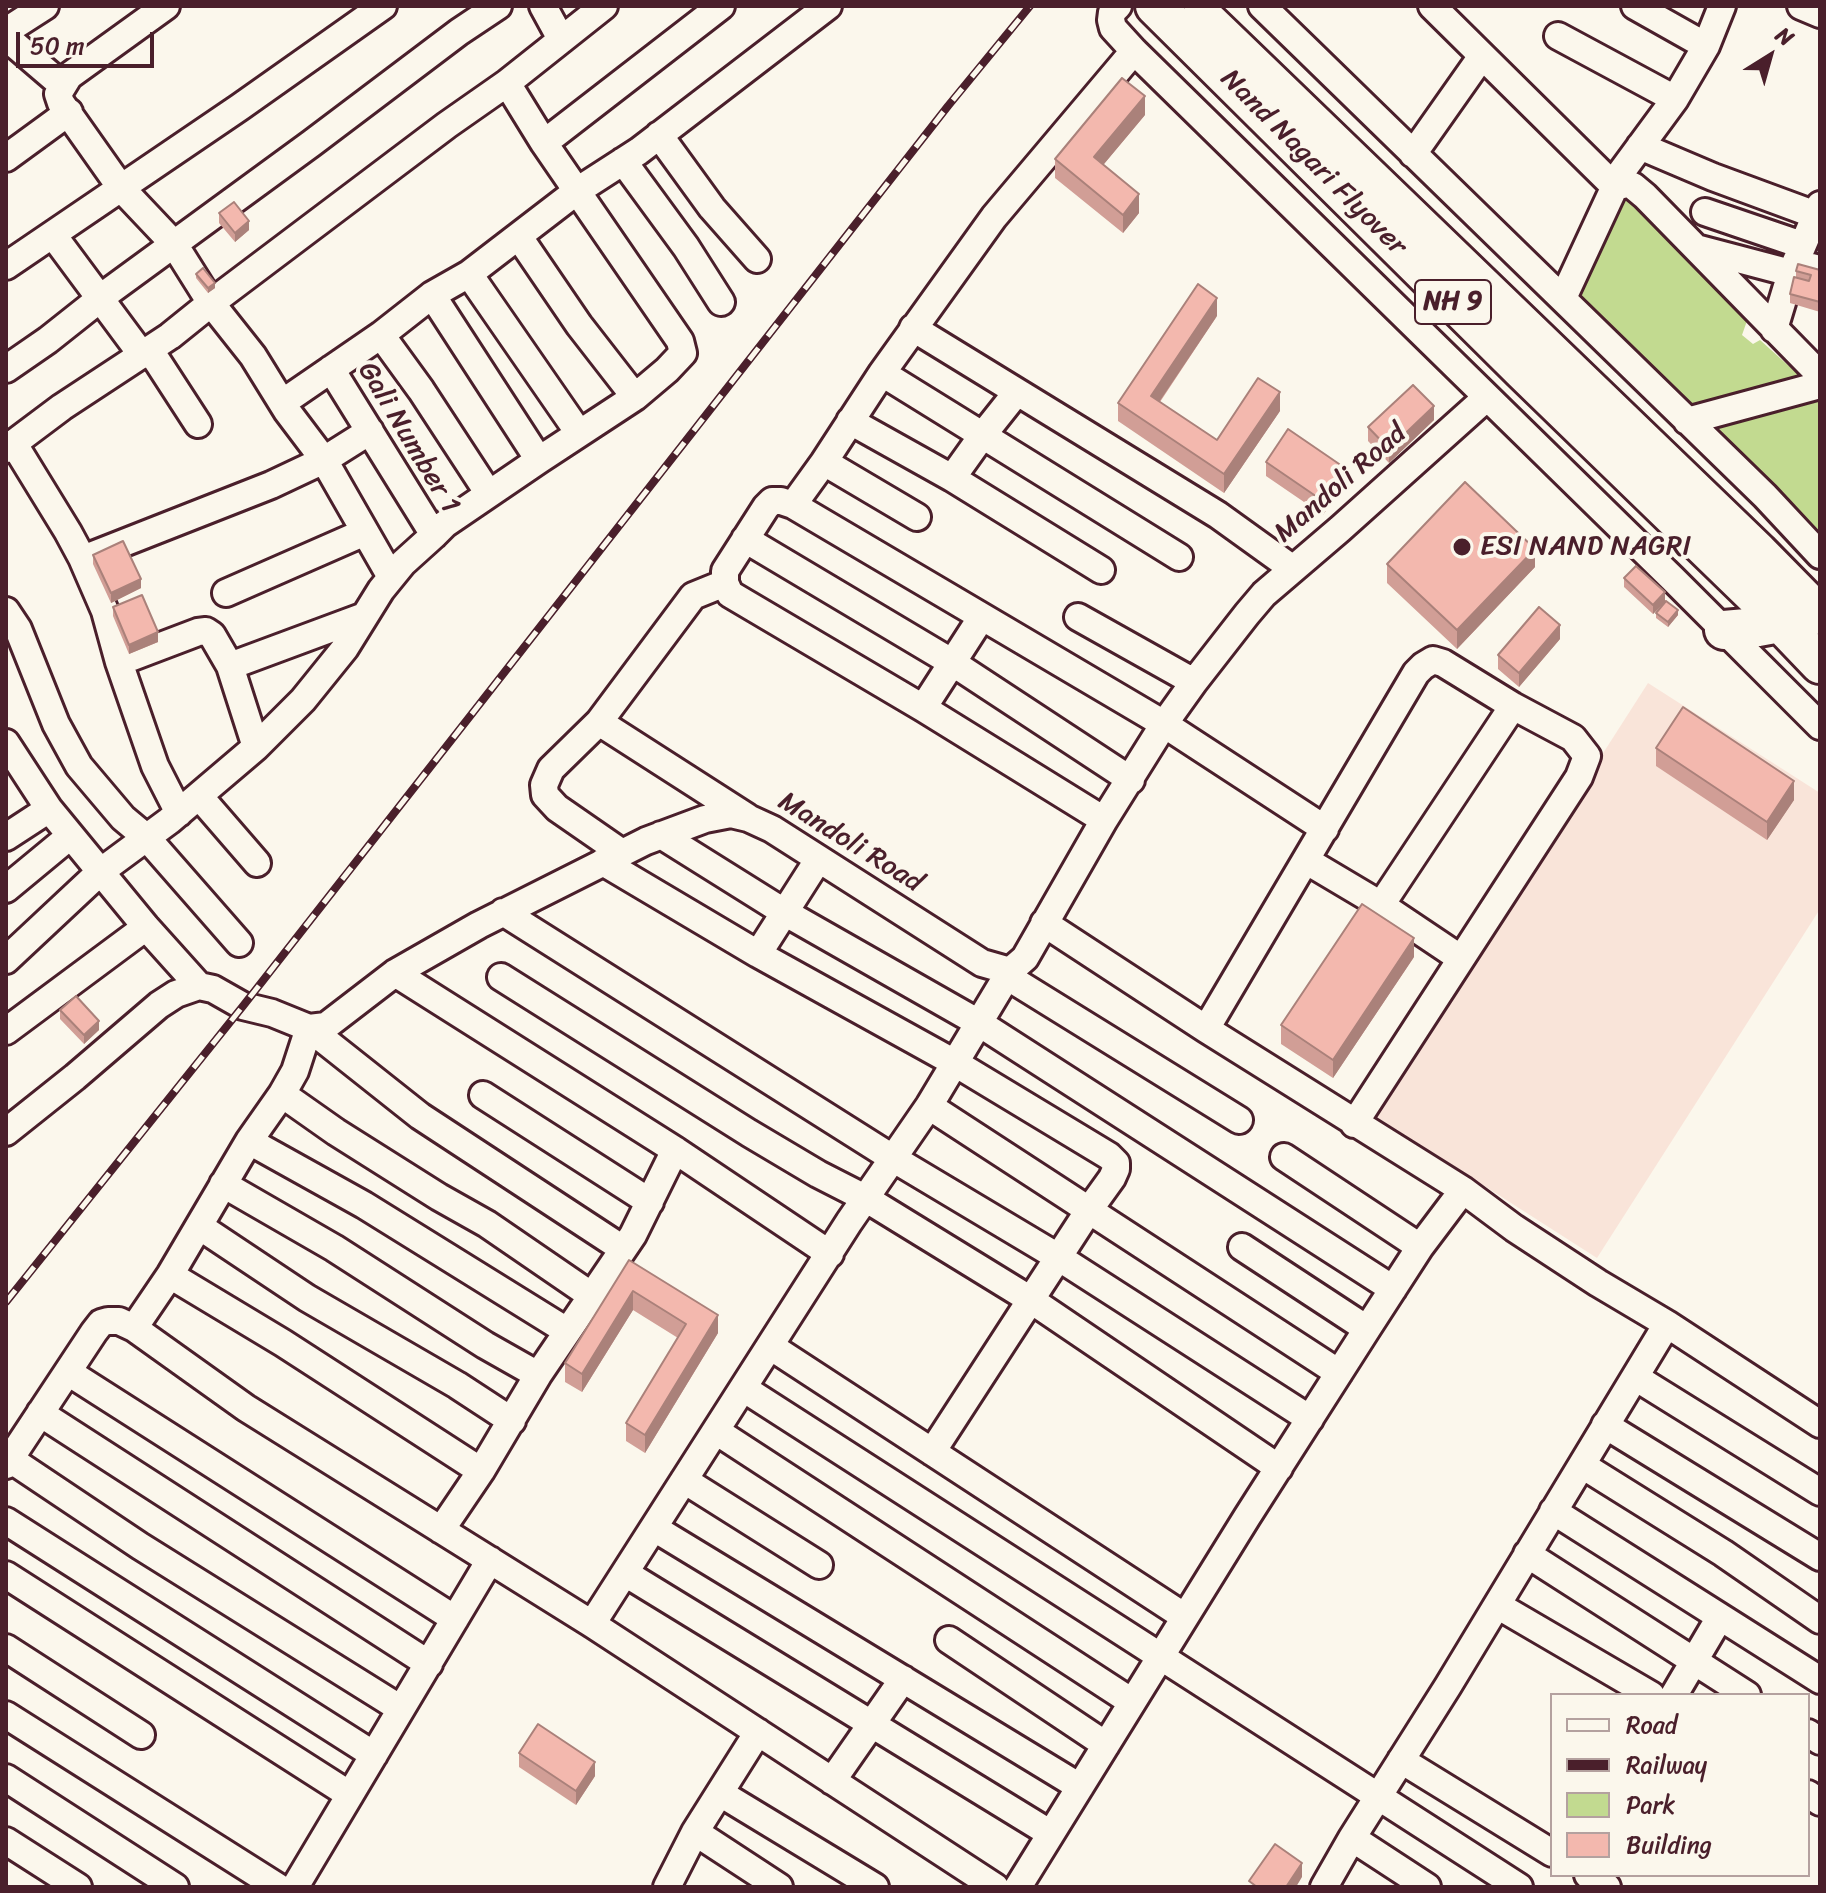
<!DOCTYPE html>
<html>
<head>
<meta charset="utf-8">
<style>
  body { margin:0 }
  #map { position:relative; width:1826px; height:1893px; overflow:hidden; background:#fbf7ec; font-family:Sriracha,sans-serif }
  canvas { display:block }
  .frame { position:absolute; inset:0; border:8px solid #4a1f2b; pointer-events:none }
  .legend { position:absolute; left:1550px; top:1693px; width:260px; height:184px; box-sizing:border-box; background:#fbf7ec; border:2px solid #b4a19f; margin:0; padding:10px 14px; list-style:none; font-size:24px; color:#4a1f2b }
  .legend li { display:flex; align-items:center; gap:16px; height:40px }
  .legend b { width:40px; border:2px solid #b4a19f }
  .north { position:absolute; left:1730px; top:16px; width:80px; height:80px; -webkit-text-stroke:6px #fbf7ec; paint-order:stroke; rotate:37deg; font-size:22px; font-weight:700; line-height:32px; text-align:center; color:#4a1f2b }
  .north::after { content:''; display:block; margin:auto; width:28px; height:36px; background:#4a1f2b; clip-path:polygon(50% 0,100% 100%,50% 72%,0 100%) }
  .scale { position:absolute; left:16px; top:32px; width:138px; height:36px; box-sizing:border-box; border:4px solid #4a1f2b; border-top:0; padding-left:10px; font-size:24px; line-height:28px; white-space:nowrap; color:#4a1f2b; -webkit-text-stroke:6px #fbf7ec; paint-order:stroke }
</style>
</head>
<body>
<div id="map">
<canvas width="1826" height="1893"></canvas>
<div class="frame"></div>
<ul class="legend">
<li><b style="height:10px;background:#fbf7ec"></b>Road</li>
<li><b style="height:10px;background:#4a1f2b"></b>Railway</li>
<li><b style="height:22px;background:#c2da90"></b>Park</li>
<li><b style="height:22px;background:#f3b8ae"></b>Building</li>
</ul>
<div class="north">N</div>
<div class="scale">50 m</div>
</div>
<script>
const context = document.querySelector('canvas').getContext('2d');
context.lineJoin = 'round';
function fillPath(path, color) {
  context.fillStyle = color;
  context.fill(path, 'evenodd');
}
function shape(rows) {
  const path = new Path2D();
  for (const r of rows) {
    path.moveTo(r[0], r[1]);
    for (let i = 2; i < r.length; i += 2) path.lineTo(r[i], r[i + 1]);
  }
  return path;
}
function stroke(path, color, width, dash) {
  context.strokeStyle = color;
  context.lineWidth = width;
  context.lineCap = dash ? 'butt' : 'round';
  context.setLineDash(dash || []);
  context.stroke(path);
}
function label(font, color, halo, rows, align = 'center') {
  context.font = font + ' Sriracha,sans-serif';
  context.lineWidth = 8;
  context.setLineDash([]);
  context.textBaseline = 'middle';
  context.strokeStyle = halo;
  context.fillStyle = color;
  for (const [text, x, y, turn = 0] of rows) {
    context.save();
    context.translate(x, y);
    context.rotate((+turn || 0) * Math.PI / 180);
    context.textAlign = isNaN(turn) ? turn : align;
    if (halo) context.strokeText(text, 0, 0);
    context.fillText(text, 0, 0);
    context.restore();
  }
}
const built = shape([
  [1648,683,1820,793,1820,909,1597,1258,1372,1114]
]);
const green = shape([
  [1617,192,1634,192,1748,318,1742,335,1753,344,1760,340,1820,394,1820,535,1715,427,1569,295]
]);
const minor = shape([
  [166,6,69,76,58,94,61,103,121,188,174,244,211,303,253,356,287,411,324,460,391,577],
  [543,6,561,39],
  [1118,6,1112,12,1111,20,1113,28,1134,51,1672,578,1820,726],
  [1262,6,1765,496,1820,555],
  [1432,6,1615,187],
  [1635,6,1706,46],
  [1801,6,1820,14],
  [6,31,45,6],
  [1558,36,1675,99],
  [6,37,62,85],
  [1134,51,994,217,882,373,824,462,793,505,1164,724,1325,829],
  [659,135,712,208,757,259],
  [544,143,721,6],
  [1640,146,1713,177,1816,215],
  [1413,154,1482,56],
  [6,158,69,112],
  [623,161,686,247,721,302],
  [1615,187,1627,184,1633,186,1645,196,1820,375],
  [1705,212,1802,245],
  [53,235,142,355],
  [519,237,579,325,635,397],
  [1696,248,1791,273],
  [1796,263,1820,269],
  [6,266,240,107,383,6],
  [469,274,579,433],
  [432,295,539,460],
  [1563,298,1622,171,1675,99,1706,46,1722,6],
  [913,328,1218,515,1293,569],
  [1774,329,1791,273,1820,205],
  [381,335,421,390,489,494],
  [150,350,198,424],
  [6,369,48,340,111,290,312,143,459,32,498,6],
  [331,369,434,535],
  [882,373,1179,557],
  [282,403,381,335,432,295,469,274,577,191,639,151,828,6],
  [850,421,952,478,1101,570],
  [1687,421,1820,385],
  [14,444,68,532,82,558,105,611,119,662,155,766,179,813],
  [6,449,62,407,170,336,211,303,447,125,507,83,604,6],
  [824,462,917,517],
  [952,478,982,436,1017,392],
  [793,505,781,501,772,501,766,507,725,571,725,583,730,594,923,708,1104,820],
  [745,539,953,663,1131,780],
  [93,555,271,485,324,460,370,431],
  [226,593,365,532],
  [6,611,18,629,56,724,79,766,123,818,147,838,239,943],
  [1078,617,1194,682],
  [119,662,198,632,206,631,212,635,230,666,256,747],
  [230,666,362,617],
  [923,708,981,618],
  [599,722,747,817],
  [6,743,49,809,146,927,199,986],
  [199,796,257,863],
  [661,835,784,912,979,1023,1393,1289],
  [6,837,49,809],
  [622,853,557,808,545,795,544,785,551,769,599,722,693,596,725,583],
  [1307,861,1381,905,1460,958],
  [603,862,758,954,955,1063,1109,1156,1116,1163,1116,1169,1112,1178,1089,1210,932,1452],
  [6,889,70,836],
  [1381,905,1513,706],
  [503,912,894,1159,1058,1257,1310,1419],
  [1044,923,1206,1029,1463,1190,1514,1228,1598,1283,1667,1324,1820,1424],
  [758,954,818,860],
  [6,960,100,872,169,821,256,747,303,700,345,648,381,590,403,563,434,535,445,524,539,460,635,397,667,370,683,353,680,341,544,143,507,83],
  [395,973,675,1150,830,1254],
  [501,977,749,1133,818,1174,865,1198,1031,1300,1279,1468],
  [1008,977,1239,1120],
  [1206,1029,1416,673,1423,666,1433,660,1443,663,1513,706,1573,738,1587,756,1579,777,1354,1124],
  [6,1031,146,927],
  [282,1094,336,1132,439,1197,487,1224,592,1296],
  [483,1095,650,1202],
  [929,1106,1339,1373],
  [6,1132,75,1077,159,1005,176,994,199,986,213,989,243,1006,272,1013,309,1028,326,1026,395,973,479,925,646,841,705,819,731,814,748,818,772,829,982,963,1010,971,1025,958,1104,820,1164,724,1194,682,1247,614,1264,594,1340,529,1486,398],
  [249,1141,364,1205,567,1331],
  [1284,1157,1420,1247],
  [223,1184,334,1248,485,1345,538,1375],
  [199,1226,307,1298,457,1385,512,1421],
  [1242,1247,1367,1329],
  [170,1275,283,1343,481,1471],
  [134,1328,170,1275,249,1141,282,1094,295,1071,309,1028,420,1116,623,1249],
  [770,1346,1185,1617],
  [68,1372,455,1619],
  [1635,1377,1820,1492],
  [743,1388,1519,1887],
  [40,1413,429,1664],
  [1605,1425,1820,1557],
  [716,1431,1132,1702],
  [10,1459,140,1546,401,1709],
  [6,1465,94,1332,101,1323,108,1321,119,1321,134,1328,246,1408,592,1624,995,1887],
  [1582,1465,1723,1553,1820,1620],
  [684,1480,819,1565],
  [1553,1511,1820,1680],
  [6,1521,374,1755],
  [654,1528,1080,1787],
  [441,1530,481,1471,538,1375,633,1235,675,1150],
  [1527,1554,1747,1695],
  [625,1573,1043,1829,1049,1836],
  [6,1575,350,1795],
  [1497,1605,1651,1695],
  [592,1624,849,1222,929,1106,1010,971],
  [949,1640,1106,1745],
  [6,1648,141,1735],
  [1674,1695,1720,1617],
  [6,1715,278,1887],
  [1808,1733,1820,1741],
  [1401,1760,1552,1853],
  [6,1778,175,1887],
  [832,1781,903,1679],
  [720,1793,875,1887],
  [1808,1794,1820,1802],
  [695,1832,779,1887],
  [1352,1838,1427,1887],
  [6,1841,78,1887],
  [1588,1875,1607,1887],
  [295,1887,490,1560],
  [667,1887,695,1832,758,1732],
  [1018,1887,1247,1517,1367,1329,1420,1247,1463,1190],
  [1324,1887,1352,1838,1448,1686,1667,1324]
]);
const highway = shape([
  [1155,6,1523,371,1755,596,1820,664],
  [1202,16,1758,552,1820,615],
  [1724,630,1758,627,1780,623]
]);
const rail = shape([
  [6,1302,243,1006,948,106,1030,6]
]);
const wall = shape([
  [1145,115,1103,165,1139,213,1123,233,1055,178,1055,159],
  [219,213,249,230,235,242,219,223],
  [1820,270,1820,312,1790,303,1790,294,1796,278,1796,271],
  [196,274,215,288,208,293,196,278],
  [1217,316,1160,402,1217,440,1280,411,1224,493,1118,421,1118,403],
  [1434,420,1389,463,1368,441,1368,427],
  [1266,462,1345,482,1323,515,1266,476],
  [93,555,141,588,111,603,93,564],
  [1387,564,1535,567,1457,649,1387,583],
  [1624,578,1665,601,1678,615,1668,627,1656,618,1656,613,1664,603,1653,614,1624,587],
  [113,607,158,642,129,654,113,616],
  [1560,639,1519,687,1498,669,1498,655],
  [1656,748,1794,800,1767,840,1656,766],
  [1414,957,1333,1078,1281,1044,1281,1025],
  [60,1010,99,1030,84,1044,60,1019],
  [629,1260,718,1333,645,1453,626,1441,626,1423,678,1338,633,1310,582,1392,565,1382,565,1363],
  [519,1753,595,1776,576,1805,519,1767]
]);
const shadedWall = shape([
  [1145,96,1145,115,1094,176,1094,157],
  [1139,194,1139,213,1123,233,1123,215],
  [249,221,249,230,235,242,235,233],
  [215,283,215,288,208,293,208,288],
  [1217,298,1217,316,1151,414,1151,396],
  [1280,392,1280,411,1224,493,1224,474],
  [1434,406,1434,420,1389,463,1389,449],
  [1345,468,1345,482,1323,515,1323,501],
  [1535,549,1535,567,1457,649,1457,630],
  [141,579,141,588,111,603,111,593],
  [1665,592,1665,602,1653,614,1653,605],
  [1678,610,1678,615,1668,627,1668,622],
  [1560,625,1560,639,1519,687,1519,673],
  [158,632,158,642,129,654,129,645],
  [1794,781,1794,800,1767,840,1767,822],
  [1414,938,1414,957,1333,1078,1333,1060],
  [99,1021,99,1030,84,1044,84,1035],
  [633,1291,633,1310,582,1392,582,1374],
  [718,1315,718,1333,645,1453,645,1435],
  [595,1762,595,1776,576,1805,576,1791],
  [1302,1863,1302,1877,1296,1887,1286,1887]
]);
const building = shape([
  [1122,78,1145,96,1094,157,1139,194,1123,215,1055,159,1122,78],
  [234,202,249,221,235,233,219,213,234,202],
  [1798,264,1820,270,1820,302,1790,294,1794,277,1809,281,1811,275,1796,271,1798,264],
  [203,268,215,283,208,288,196,274,203,268],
  [1198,284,1217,298,1151,396,1217,440,1258,378,1280,392,1224,474,1118,403,1198,284],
  [1413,385,1434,406,1389,449,1368,427,1413,385],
  [1288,429,1345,468,1323,501,1266,462,1288,429],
  [1465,482,1535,549,1457,630,1387,564,1465,482],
  [123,541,141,579,111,593,93,555,123,541],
  [1636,566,1665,592,1653,605,1624,578,1636,566],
  [142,595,158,632,129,645,113,607,142,595],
  [1666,601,1678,610,1668,622,1656,613,1666,601],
  [1539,607,1560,625,1519,673,1498,655,1539,607],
  [1683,707,1794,781,1767,822,1656,748,1683,707],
  [1362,904,1414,938,1333,1060,1281,1025,1362,904],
  [76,996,99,1021,84,1035,60,1010,76,996],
  [629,1260,718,1315,645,1435,626,1423,686,1324,633,1291,582,1374,565,1363,629,1260],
  [538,1724,595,1762,576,1791,519,1753,538,1724],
  [1275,1844,1302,1863,1286,1887,1257,1887,1249,1881,1275,1844]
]);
const markers = [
  [1462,547,10,"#4a1f2b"]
];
const shields = [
  [1453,302,76]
];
const shieldNames = [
  ["NH 9",1453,302]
];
const streetNames = [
  ["Nand Nagari Flyover",1313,163,45],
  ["Gali Number 1",408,438,59],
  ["Mandoli Road",1341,484,-41],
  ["Mandoli Road",850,843,32]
];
const poiNames = [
  ["ESI NAND NAGRI",1480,547]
];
fillPath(built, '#f9e4d9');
fillPath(green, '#c2da90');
stroke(minor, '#4a1f2b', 32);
stroke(highway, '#4a1f2b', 44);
stroke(minor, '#fbf7ec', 26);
stroke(highway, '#fbf7ec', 38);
stroke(rail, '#4a1f2b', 8);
stroke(rail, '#fbf7ec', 5, [15]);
fillPath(wall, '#d19e96');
fillPath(shadedWall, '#aa817a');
fillPath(building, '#f3b8ae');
stroke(building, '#aa817a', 2);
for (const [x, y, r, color] of markers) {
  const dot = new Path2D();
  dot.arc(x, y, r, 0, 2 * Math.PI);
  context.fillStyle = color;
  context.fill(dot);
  stroke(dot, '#fbf7ec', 3);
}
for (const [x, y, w] of shields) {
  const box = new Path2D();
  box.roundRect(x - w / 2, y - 22, w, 44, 6);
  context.fillStyle = '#fbf7ec';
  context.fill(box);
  stroke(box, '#4a1f2b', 2);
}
label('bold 26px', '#4a1f2b', null, shieldNames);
label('28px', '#4a1f2b', '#fbf7ec', streetNames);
label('28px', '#4a1f2b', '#fbf7ec', poiNames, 'left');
</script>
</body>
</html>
